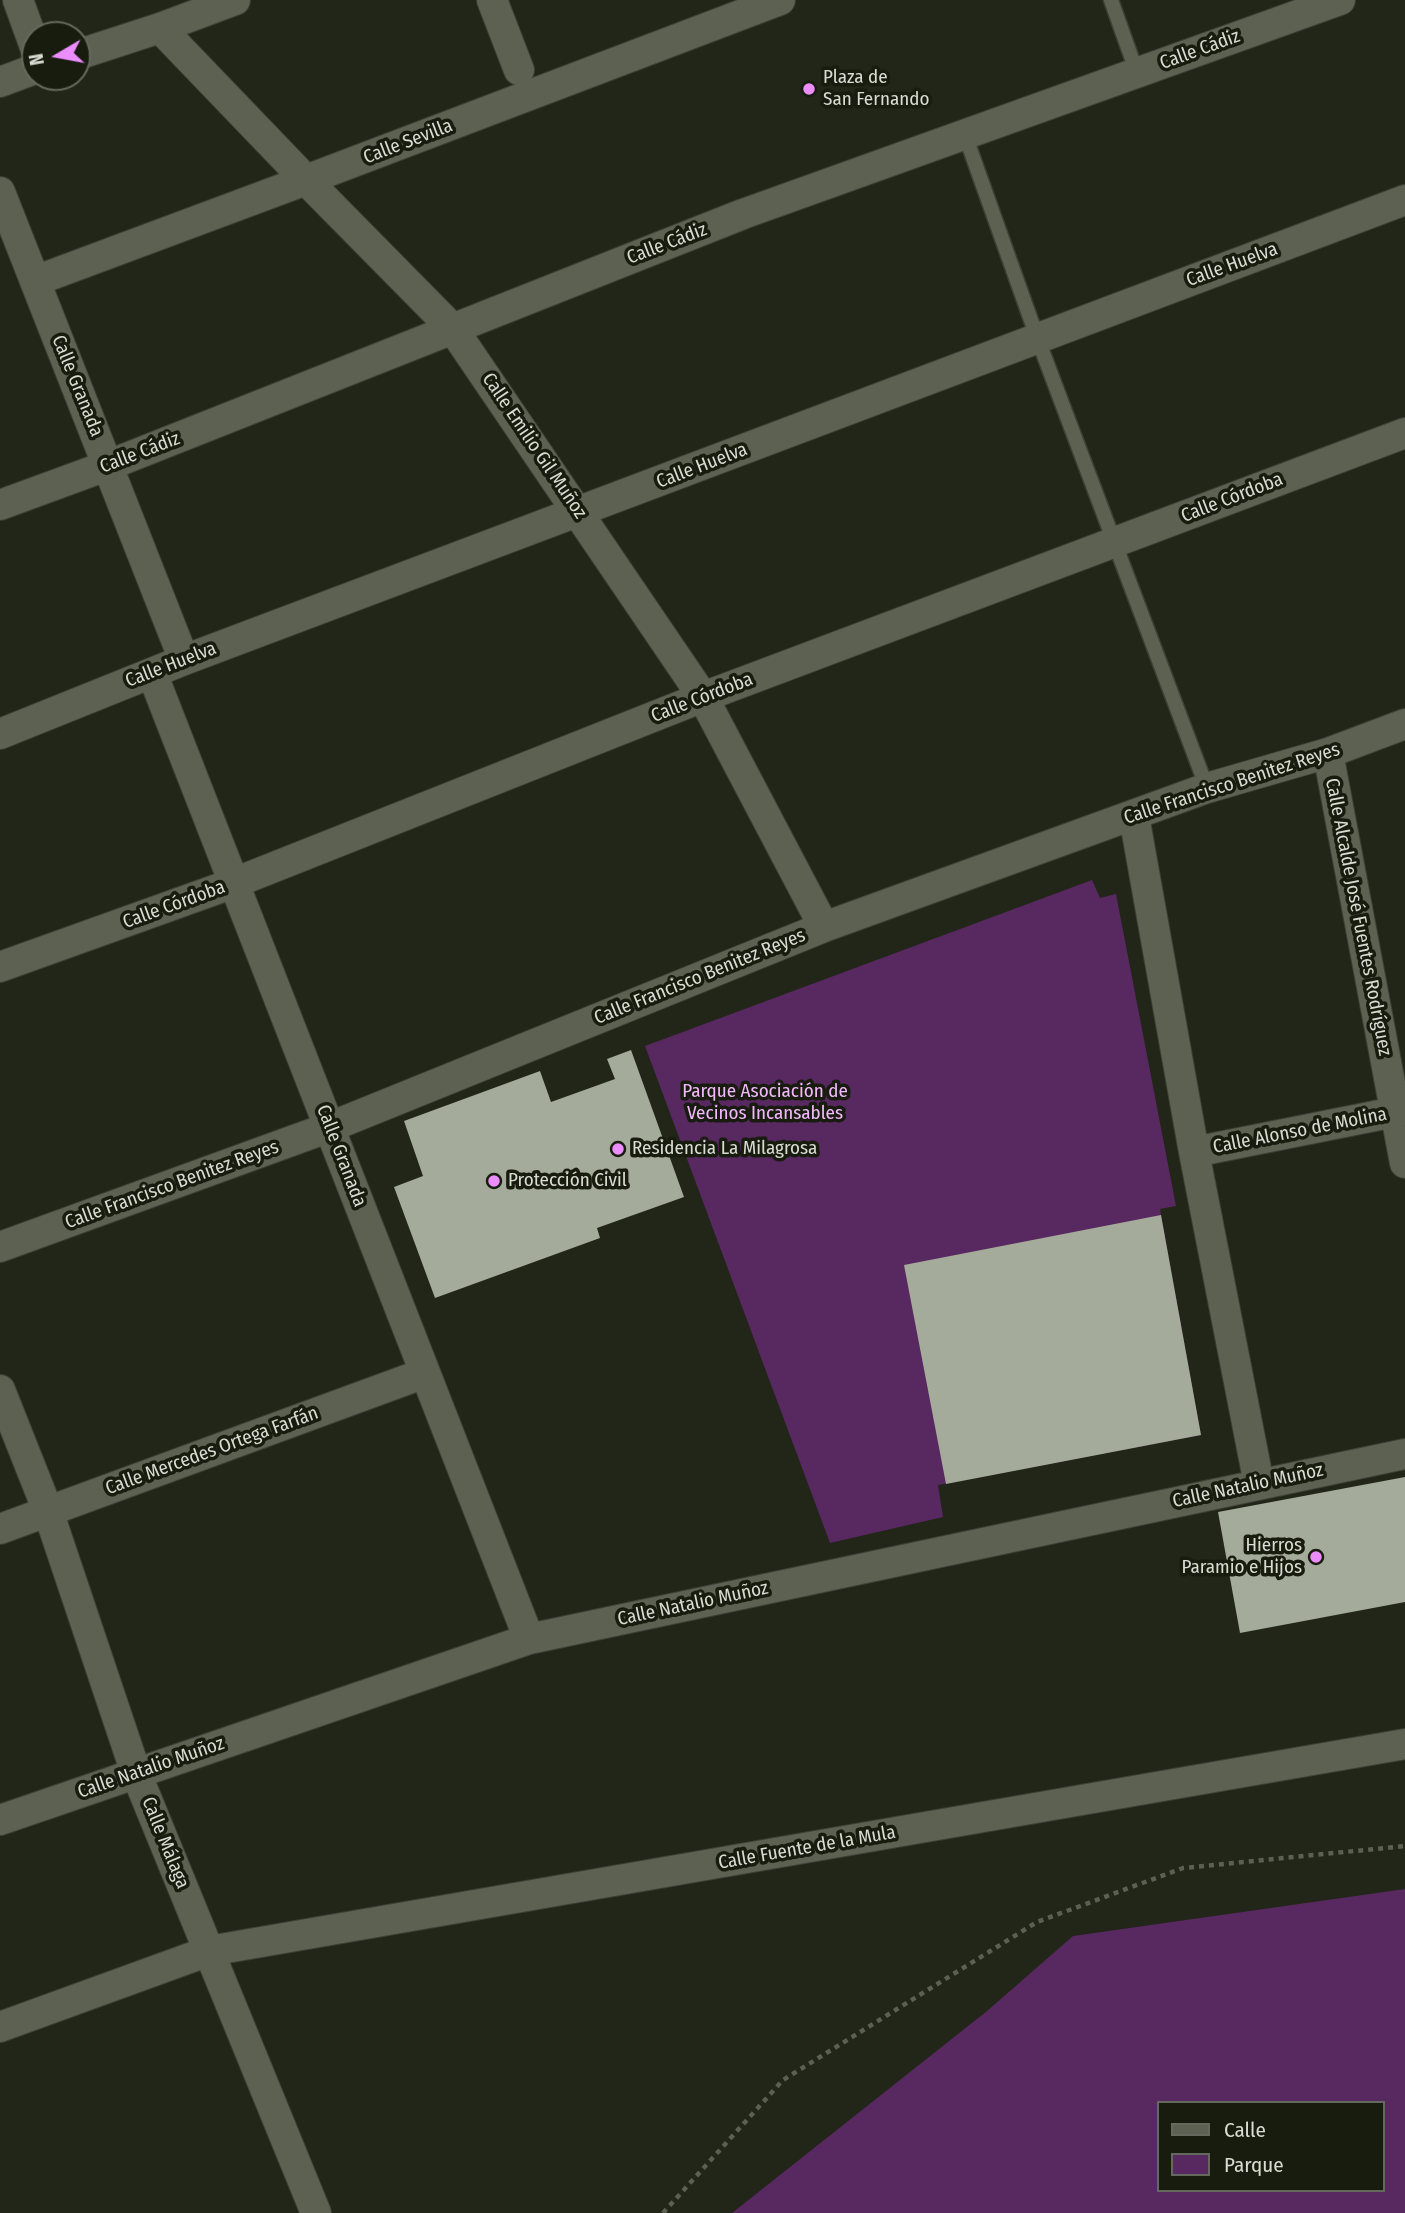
<!DOCTYPE html>
<html>
<head>
<meta charset="utf-8">
<style>
  body { margin:0 }
  #map { position:relative; width:1405px; height:2213px; overflow:hidden; background:#212618; font-family:"Fira Sans Condensed",sans-serif }
  canvas { display:block }
  .legend { position:absolute; left:1157px; top:2101px; width:228px; height:91px; box-sizing:border-box; background:#181c0f; border:2px solid #65695d; margin:0; padding:9px 12px; list-style:none; font-size:21px; color:#d8dcd3 }
  .legend li { display:flex; align-items:center; gap:14px; height:35px }
  .legend b { width:35px; border:2px solid #65695d }
  .north { position:absolute; left:21px; top:21px; width:70px; height:70px; box-sizing:border-box; background:#181c0f; border:2px solid #65695d; border-radius:50%; rotate:260deg; font-size:19px; font-weight:700; line-height:28px; text-align:center; color:#d8dcd3 }
  .north::after { content:''; display:block; margin:auto; width:24px; height:32px; background:#eb8dfc; clip-path:polygon(50% 0,100% 100%,50% 72%,0 100%) }
</style>
</head>
<body>
<div id="map">
<canvas width="1405" height="2213"></canvas>
<ul class="legend">
<li><b style="height:9px;background:#5c6152"></b>Calle</li>
<li><b style="height:19px;background:#582860"></b>Parque</li>
</ul>
<div class="north">N</div>
</div>
<script>
const context = document.querySelector('canvas').getContext('2d');
context.lineJoin = 'round';
function fillPath(path, color) {
  context.fillStyle = color;
  context.fill(path, 'evenodd');
}
function shape(rows) {
  const path = new Path2D();
  for (const r of rows) {
    path.moveTo(r[0], r[1]);
    for (let i = 2; i < r.length; i += 2) path.lineTo(r[i], r[i + 1]);
  }
  return path;
}
function stroke(path, color, width, dash) {
  context.strokeStyle = color;
  context.lineWidth = width;
  context.lineCap = dash ? 'butt' : 'round';
  context.setLineDash(dash || []);
  context.stroke(path);
}
function label(font, color, halo, rows, align = 'center') {
  context.font = font + ' "Fira Sans Condensed",sans-serif';
  context.lineWidth = 7;
  context.setLineDash([]);
  context.textBaseline = 'middle';
  context.strokeStyle = halo;
  context.fillStyle = color;
  for (const [text, x, y, turn = 0] of rows) {
    context.save();
    context.translate(x, y);
    context.rotate((+turn || 0) * Math.PI / 180);
    context.textAlign = isNaN(turn) ? turn : align;
    if (halo) context.strokeText(text, 0, 0);
    context.fillText(text, 0, 0);
    context.restore();
  }
}
const green = shape([
  [1092,880,1100,898,1116,894,1176,1206,1160,1209,1201,1435,938,1485,943,1517,830,1543,645,1046],
  [1405,1889,1405,2213,732,2213,987,2011,1073,1936],
  [1158,2103,1382,2103,1382,2190,1158,2190]
]);
const building = shape([
  [631,1050,684,1197,597,1228,600,1238,435,1298,394,1187,423,1176,404,1121,540,1071,551,1102,615,1079,607,1059],
  [1161,1215,1201,1435,946,1484,904,1265],
  [1405,1477,1405,1602,1240,1633,1218,1512]
]);
const path = shape([
  [663,2213,783,2080,1037,1922,1183,1868,1405,1846]
]);
const lane = shape([
  [1111,0,1137,73],
  [965,135,1037,337,1207,788]
]);
const street = shape([
  [18,0,35,47],
  [492,0,519,70],
  [160,28,306,180,453,329,703,697,824,927],
  [77,55,160,28,235,0],
  [0,82,35,69],
  [0,192,184,660],
  [35,281,306,180,780,0],
  [0,505,109,465,743,214,1340,0],
  [152,673,529,1639],
  [0,734,184,660,1405,200],
  [1328,753,1405,1163],
  [1134,816,1194,1152,1259,1484],
  [0,967,234,883,703,697,1405,433],
  [1194,1152,1405,1110],
  [0,1247,330,1127,824,927,1207,788,1328,753,1405,724],
  [0,1390,48,1511,136,1773,316,2213],
  [0,1529,425,1373],
  [0,1820,529,1639,1405,1454],
  [0,2027,209,1951,1405,1744]
]);
const markers = [
  [809,89,7,"#eb8dfc"],
  [618,1149,7,"#eb8dfc"],
  [494,1181,7,"#eb8dfc"],
  [1316,1557,7,"#eb8dfc"]
];
const streetNames = [
  ["Calle Cádiz",1200,50,-20],
  ["Calle Sevilla",408,142,-21],
  ["Calle Cádiz",667,244,-21],
  ["Calle Huelva",1232,265,-20],
  ["Calle Granada",77,386,68],
  ["Calle Emilio Gil Muñoz",534,446,56],
  ["Calle Cádiz",140,453,-21],
  ["Calle Huelva",702,466,-21],
  ["Calle Córdoba",1232,498,-21],
  ["Calle Huelva",171,665,-21],
  ["Calle Córdoba",702,698,-21],
  ["Calle Francisco Benitez Reyes",1232,784,-18],
  ["Calle Córdoba",174,905,-20],
  ["Calle Alcalde José Fuentes Rodríguez",1358,917,79],
  ["Calle Francisco Benitez Reyes",700,977,-22],
  ["Calle Alonso de Molina",1300,1131,-11],
  ["Calle Granada",341,1156,69],
  ["Calle Francisco Benitez Reyes",172,1185,-20],
  ["Calle Mercedes Ortega Farfán",212,1451,-20],
  ["Calle Natalio Muñoz",1248,1486,-12],
  ["Calle Natalio Muñoz",693,1604,-12],
  ["Calle Natalio Muñoz",151,1768,-19],
  ["Calle Málaga",165,1843,68],
  ["Calle Fuente de la Mula",807,1848,-10]
];
const poiNames = [
  ["Plaza de",823,78],
  ["San Fernando",823,100],
  ["Residencia La Milagrosa",632,1149],
  ["Protección Civil",508,1181],
  ["Hierros",1302,1546,"right"],
  ["Paramio e Hijos",1302,1568,"right"]
];
const parkNames = [
  ["Parque Asociación de",765,1092],
  ["Vecinos Incansables",765,1114]
];
fillPath(green, '#582860');
fillPath(building, '#a4ab9a');
stroke(lane, '#3c4036', 17);
stroke(street, '#3c4036', 32);
stroke(path, '#5c6054', 4.5, [5, 5]);
stroke(lane, '#5c6152', 14);
stroke(street, '#5c6152', 30);
for (const [x, y, r, color] of markers) {
  const dot = new Path2D();
  dot.arc(x, y, r, 0, 2 * Math.PI);
  context.fillStyle = color;
  context.fill(dot);
  stroke(dot, '#181c0f', 2.5);
}
label('19px', '#d8dcd3', '#181c0f', streetNames);
label('19px', '#d8dcd3', '#181c0f', poiNames, 'left');
label('19px', '#f4b8fe', '#181c0f', parkNames);
</script>
</body>
</html>
